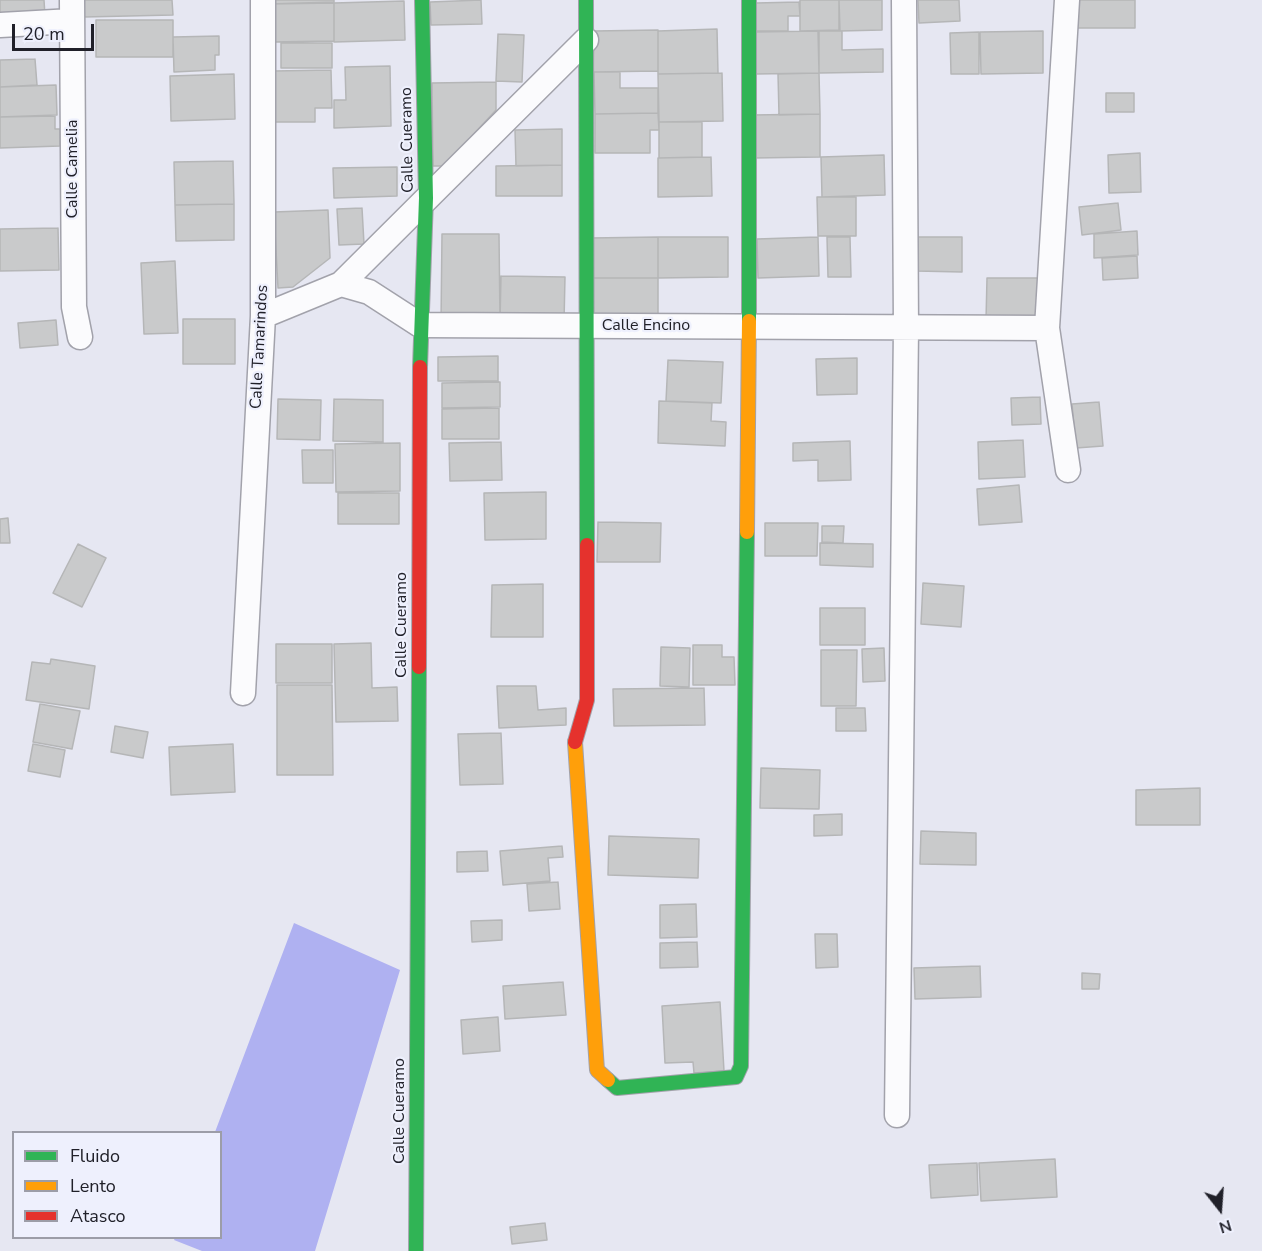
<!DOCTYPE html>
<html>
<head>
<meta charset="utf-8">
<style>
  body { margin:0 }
  #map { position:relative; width:1262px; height:1251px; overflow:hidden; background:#e6e7f2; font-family:"Nunito Sans",sans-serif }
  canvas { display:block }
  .legend { position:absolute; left:12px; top:1131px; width:210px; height:108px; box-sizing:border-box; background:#eef0fd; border:2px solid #9c9da8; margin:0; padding:8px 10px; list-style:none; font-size:18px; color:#202029 }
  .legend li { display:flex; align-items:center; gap:12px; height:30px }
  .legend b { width:30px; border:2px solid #9c9da8 }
  .north { position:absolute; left:1190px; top:1179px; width:60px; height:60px; -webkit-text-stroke:4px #eef0fd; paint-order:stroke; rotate:163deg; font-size:16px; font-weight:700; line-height:24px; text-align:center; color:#202029 }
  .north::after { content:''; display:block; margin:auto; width:21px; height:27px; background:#202029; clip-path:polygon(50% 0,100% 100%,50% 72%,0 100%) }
  .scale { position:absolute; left:12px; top:24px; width:82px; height:27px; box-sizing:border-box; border:3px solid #202029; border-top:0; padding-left:8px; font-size:18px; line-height:21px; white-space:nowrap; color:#202029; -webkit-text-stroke:4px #eef0fd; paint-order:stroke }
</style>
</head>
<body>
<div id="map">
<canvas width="1262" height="1251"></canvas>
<ul class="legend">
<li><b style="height:8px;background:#30b455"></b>Fluido</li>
<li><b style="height:8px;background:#ff9f0a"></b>Lento</li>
<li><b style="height:8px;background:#e5322d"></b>Atasco</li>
</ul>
<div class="north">N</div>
<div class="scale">20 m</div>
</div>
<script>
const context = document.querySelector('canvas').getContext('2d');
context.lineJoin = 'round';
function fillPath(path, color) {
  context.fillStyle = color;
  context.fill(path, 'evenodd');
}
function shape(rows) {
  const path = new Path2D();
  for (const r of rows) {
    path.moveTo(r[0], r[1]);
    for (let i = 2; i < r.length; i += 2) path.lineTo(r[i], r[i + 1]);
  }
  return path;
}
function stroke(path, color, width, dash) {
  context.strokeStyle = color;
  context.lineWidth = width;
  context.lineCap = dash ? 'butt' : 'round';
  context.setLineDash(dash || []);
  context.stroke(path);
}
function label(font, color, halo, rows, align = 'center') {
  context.font = font + ' "Nunito Sans",sans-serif';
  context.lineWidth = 4.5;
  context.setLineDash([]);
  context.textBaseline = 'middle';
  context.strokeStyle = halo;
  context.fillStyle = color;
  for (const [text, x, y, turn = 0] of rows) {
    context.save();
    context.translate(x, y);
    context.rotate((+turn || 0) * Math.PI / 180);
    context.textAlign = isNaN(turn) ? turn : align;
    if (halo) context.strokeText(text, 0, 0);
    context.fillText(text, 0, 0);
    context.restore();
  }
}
const water = shape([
  [294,923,400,970,315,1251,202,1251,174,1240,175,1238,220,1238,220,1132,215,1132]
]);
const building = shape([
  [0,0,44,0,45,16,0,17,0,0],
  [84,0,172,0,173,15,84,17,84,0],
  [269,0,334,0,334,2,269,4,269,0],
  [481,0,482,24,431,25,430,2,481,0],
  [800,0,839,0,839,30,800,31,800,0],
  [839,0,882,0,882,30,840,31,839,0],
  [918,0,959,0,960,21,919,23,918,0],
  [1078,0,1135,0,1135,28,1077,28,1078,0],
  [404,1,405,40,334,42,334,3,404,1],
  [799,2,800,16,788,16,788,31,756,31,756,3,799,2],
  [334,3,334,41,270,42,269,4,334,3],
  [96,20,173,20,173,57,96,57,96,20],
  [717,29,718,73,658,74,658,31,717,29],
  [658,30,658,71,593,72,594,31,658,30],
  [818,31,819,73,756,74,756,32,818,31],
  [819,31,842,31,842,50,883,49,883,72,819,73,819,31],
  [1043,31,1043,73,981,74,980,32,1043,31],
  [979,32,979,74,951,74,950,33,979,32],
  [498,34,524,35,522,82,496,81,498,34],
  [219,36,219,55,215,55,215,70,174,72,173,37,219,36],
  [281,43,332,43,332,68,281,68,281,43],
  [35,59,37,85,0,87,0,60,35,59],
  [390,66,391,126,334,128,334,100,346,100,345,67,390,66],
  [331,70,332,108,315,108,315,122,275,122,274,71,331,70],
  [594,72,620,72,620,88,658,88,658,113,595,114,594,72],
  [722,73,723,121,659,122,658,74,722,73],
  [819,73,820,114,779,115,778,74,819,73],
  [234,74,235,119,171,121,170,76,234,74],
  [496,82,496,110,444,166,433,166,432,83,496,82],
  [56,85,57,115,0,117,0,87,56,85],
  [1106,93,1134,93,1134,112,1106,112,1106,93],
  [658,113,659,130,650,130,650,153,595,153,595,114,658,113],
  [820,114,820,157,753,158,752,115,820,114],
  [55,116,55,129,60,129,60,146,0,148,0,117,55,116],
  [659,122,702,122,702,157,659,158,659,122],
  [562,129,562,165,516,166,515,130,562,129],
  [1140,153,1141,192,1109,193,1108,155,1140,153],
  [884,155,885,195,822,197,821,157,884,155],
  [711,157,712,196,658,197,658,158,711,157],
  [233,161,234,204,175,205,174,162,233,161],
  [562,165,562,196,496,196,496,166,562,165],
  [397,167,397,196,334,198,333,168,397,167],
  [817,197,856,197,856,236,818,236,817,197],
  [1118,203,1121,230,1082,235,1079,207,1118,203],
  [234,204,234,240,176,241,175,205,234,204],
  [362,208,364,244,339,245,337,209,362,208],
  [328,210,330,258,293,287,278,288,274,212,328,210],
  [58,228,59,270,0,271,0,229,58,228],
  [1137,231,1138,255,1094,258,1094,234,1137,231],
  [442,234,499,234,500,322,441,322,442,234],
  [658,237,728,237,728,277,658,278,658,237],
  [658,237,658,278,590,278,590,238,658,237],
  [818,237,819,276,758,278,757,239,818,237],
  [827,237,850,237,851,277,828,277,827,237],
  [916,237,962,237,962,272,916,271,916,237],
  [1137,256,1138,278,1103,280,1102,258,1137,256],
  [175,261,178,333,144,334,141,263,175,261],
  [501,276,565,277,564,322,500,321,501,276],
  [590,278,658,278,658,319,590,318,590,278],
  [987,278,1043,278,1043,320,986,320,987,278],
  [183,319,235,319,235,364,183,364,183,319],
  [56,320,58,345,20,348,18,323,56,320],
  [498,356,498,381,438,381,438,357,498,356],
  [857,358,857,394,817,395,816,359,857,358],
  [668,360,723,362,721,403,666,401,668,360],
  [500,382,500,407,442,408,442,383,500,382],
  [1040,397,1041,424,1012,425,1011,398,1040,397],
  [278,399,321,400,320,440,277,439,278,399],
  [334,399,383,400,383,442,333,441,334,399],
  [659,401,712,403,711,421,726,422,725,446,658,443,659,401],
  [1099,402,1103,446,1076,448,1072,404,1099,402],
  [499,408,499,439,442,439,442,409,499,408],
  [1023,440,1025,477,979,479,978,442,1023,440],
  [850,441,851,480,818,481,818,460,793,461,793,443,850,441],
  [501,442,502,480,450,481,449,443,501,442],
  [400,443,400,491,336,492,335,444,400,443],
  [302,450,333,450,333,483,303,483,302,450],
  [1019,485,1022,522,979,525,977,489,1019,485],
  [546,492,546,539,485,540,484,493,546,492],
  [338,493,399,493,399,524,338,524,338,493],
  [8,518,10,543,0,543,0,519,8,518],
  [598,522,661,523,660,562,597,562,598,522],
  [765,523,818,523,817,556,765,556,765,523],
  [822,526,844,526,843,543,822,542,822,526],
  [820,543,873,544,873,567,820,565,820,543],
  [78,544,106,558,82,607,53,593,78,544],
  [923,583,964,586,961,627,921,624,923,583],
  [543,584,543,637,491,637,492,585,543,584],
  [820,608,865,608,865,645,820,645,820,608],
  [371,643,372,688,397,687,398,721,336,722,334,644,371,643],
  [276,644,332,644,332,683,276,683,276,644],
  [693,645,722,645,722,657,734,657,735,685,693,685,693,645],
  [661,647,690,648,689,687,660,686,661,647],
  [884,648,885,681,863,682,862,649,884,648],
  [821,650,857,650,856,706,821,706,821,650],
  [51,659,95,666,89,709,26,700,32,662,50,664,51,659],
  [277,685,332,685,333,775,277,775,277,685],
  [497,686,536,686,538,710,566,708,566,725,499,728,497,686],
  [704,688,705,725,614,726,613,689,704,688],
  [40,704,80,711,72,749,33,742,40,704],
  [836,708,865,708,866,731,836,731,836,708],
  [115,726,148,732,143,758,111,752,115,726],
  [501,733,503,784,460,785,458,734,501,733],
  [33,744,65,750,60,777,28,771,33,744],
  [233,744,235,792,171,795,169,747,233,744],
  [761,768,820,770,819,809,760,808,761,768],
  [1200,788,1200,825,1136,825,1136,790,1200,788],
  [842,814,842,835,814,836,814,815,842,814],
  [921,831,976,833,976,865,920,864,921,831],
  [609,836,699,839,698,878,608,875,609,836],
  [562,846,563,857,548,858,550,881,503,885,500,851,562,846],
  [487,851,488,871,457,872,457,852,487,851],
  [558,882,560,909,529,911,527,884,558,882],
  [696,904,697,937,660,938,660,905,696,904],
  [502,920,502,940,472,942,471,921,502,920],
  [815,934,837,934,838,967,816,968,815,934],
  [697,942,698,967,660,968,660,943,697,942],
  [980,966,981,997,915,999,914,968,980,966],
  [1082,973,1100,974,1099,989,1082,989,1082,973],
  [563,982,566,1015,505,1019,503,986,563,982],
  [720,1002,724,1071,694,1073,693,1062,665,1063,662,1006,720,1002],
  [498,1017,500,1051,463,1054,461,1020,498,1017],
  [1055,1159,1057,1197,981,1201,979,1163,1055,1159],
  [977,1163,978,1195,931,1198,929,1165,977,1163],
  [545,1223,547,1240,512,1244,510,1227,545,1223]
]);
const street = shape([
  [72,0,74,307,80,337],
  [1067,0,1047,328,1068,470],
  [0,25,72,21],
  [341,284,586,40],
  [263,316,341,284,369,292,420,325,1047,328],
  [243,693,263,316,263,0],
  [897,1115,906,328,904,0]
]);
const fast = shape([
  [586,0,587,545],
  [749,0,749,321],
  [420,367,426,198,422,0],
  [608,1080,617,1088,736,1077,741,1066,747,532],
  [416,1251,419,667]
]);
const slow = shape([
  [747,532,749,321],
  [575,742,597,1070,608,1080]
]);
const jam = shape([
  [419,667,420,367],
  [575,742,587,700,587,545]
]);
const streetNames = [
  ["Calle Cueramo",408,140,-91],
  ["Calle Camelia",73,169,-90],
  ["Calle Encino",646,326],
  ["Calle Tamarindos",260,347,-87],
  ["Calle Cueramo",402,625,-90],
  ["Calle Cueramo",400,1111,-90]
];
fillPath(water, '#afb1f1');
fillPath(building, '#c9cacb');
stroke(building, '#b5b6b7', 1.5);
stroke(street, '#a2a2ab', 27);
stroke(fast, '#a2a2ab', 16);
stroke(slow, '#a2a2ab', 16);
stroke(jam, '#a2a2ab', 16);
stroke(street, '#fbfbfd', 24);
stroke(fast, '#30b455', 14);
stroke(slow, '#ff9f0a', 14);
stroke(jam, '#e5322d', 14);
label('16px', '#202029', '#eef0fd', streetNames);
</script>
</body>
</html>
